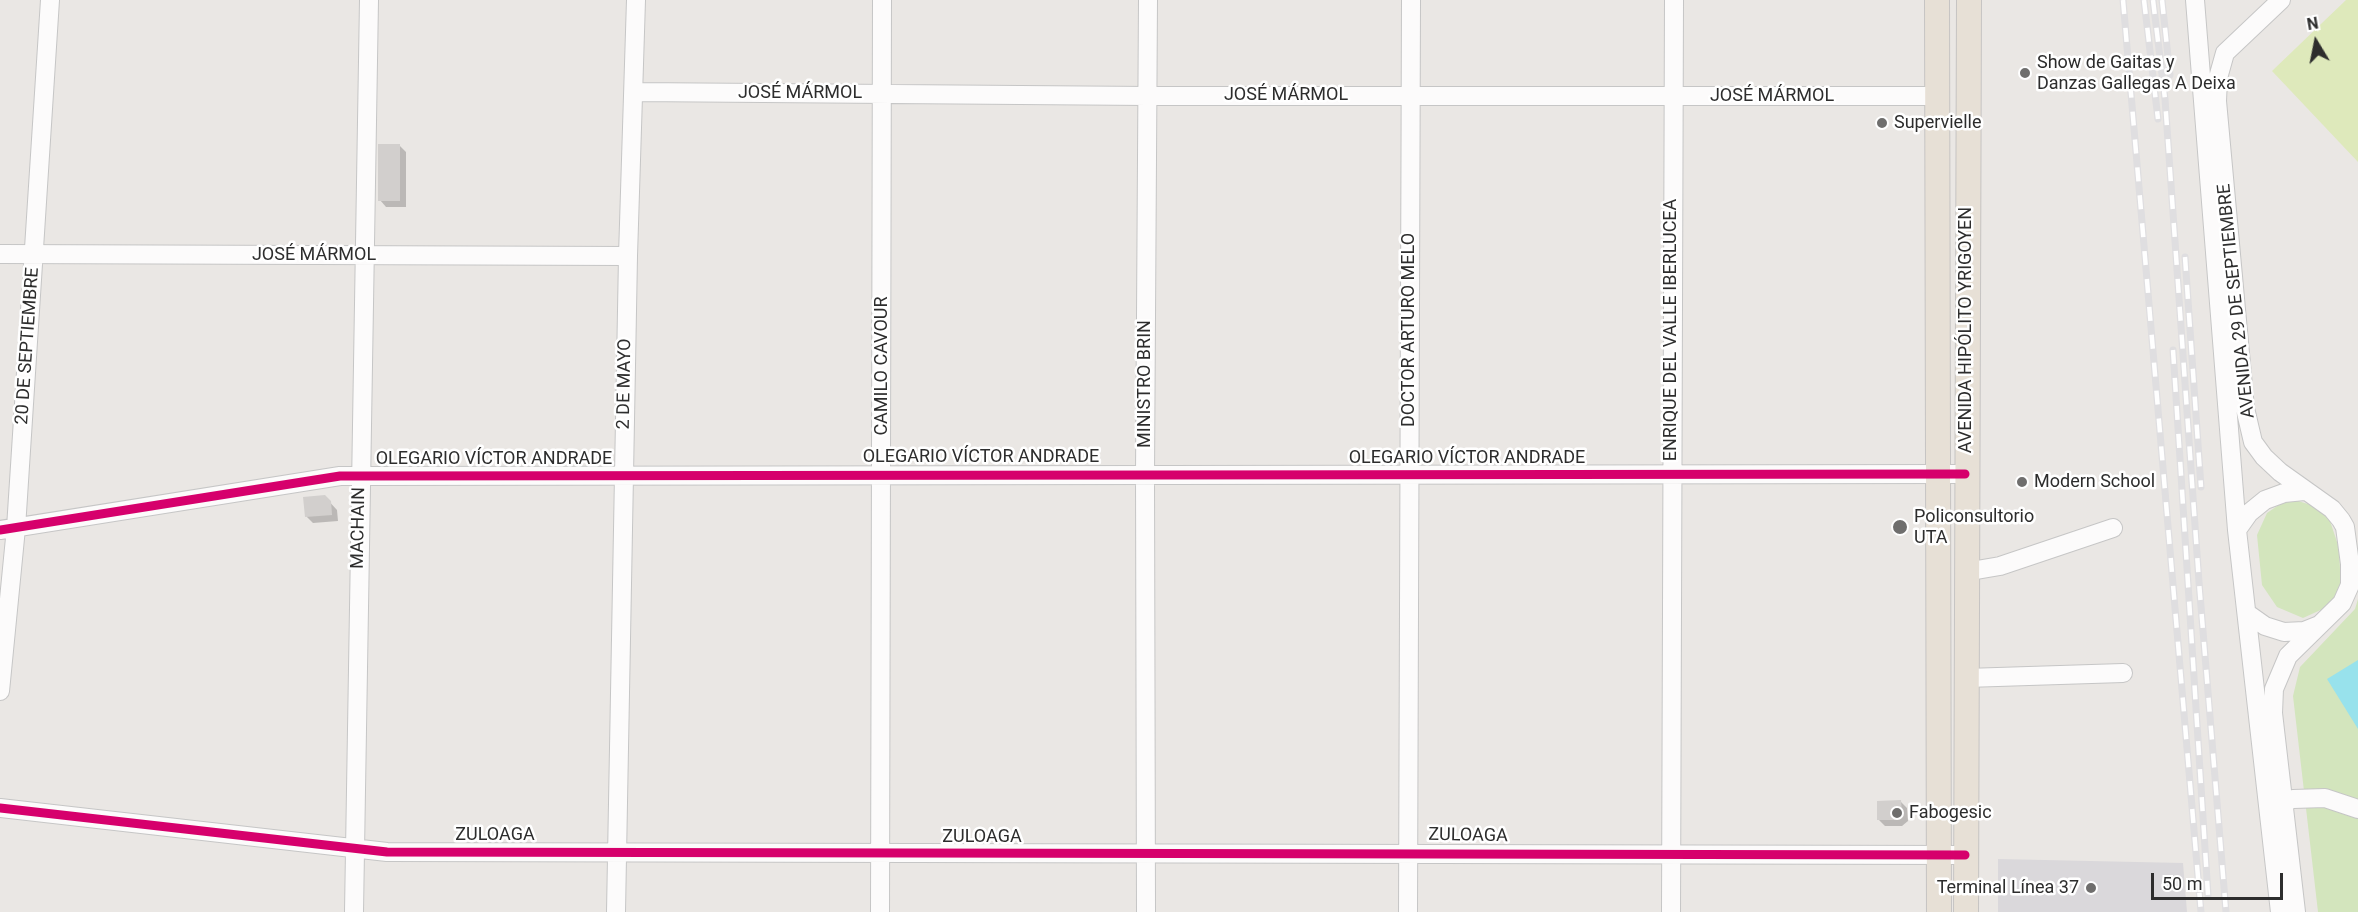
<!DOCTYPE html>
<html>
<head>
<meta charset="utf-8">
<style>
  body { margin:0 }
  #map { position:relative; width:2358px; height:912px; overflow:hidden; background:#eae7e4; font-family:Roboto,sans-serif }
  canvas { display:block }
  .north { position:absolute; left:2286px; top:12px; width:60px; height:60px; -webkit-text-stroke:4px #fff; paint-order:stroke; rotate:350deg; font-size:16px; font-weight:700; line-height:24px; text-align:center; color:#2d2d2d }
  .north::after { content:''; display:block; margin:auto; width:21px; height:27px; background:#2d2d2d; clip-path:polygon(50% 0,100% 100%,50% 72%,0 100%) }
  .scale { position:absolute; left:2151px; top:873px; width:132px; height:27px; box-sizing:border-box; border:3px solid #2d2d2d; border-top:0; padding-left:8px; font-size:18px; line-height:21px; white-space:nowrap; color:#2d2d2d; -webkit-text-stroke:4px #fff; paint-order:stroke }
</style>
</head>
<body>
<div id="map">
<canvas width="2358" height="912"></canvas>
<div class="north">N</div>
<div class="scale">50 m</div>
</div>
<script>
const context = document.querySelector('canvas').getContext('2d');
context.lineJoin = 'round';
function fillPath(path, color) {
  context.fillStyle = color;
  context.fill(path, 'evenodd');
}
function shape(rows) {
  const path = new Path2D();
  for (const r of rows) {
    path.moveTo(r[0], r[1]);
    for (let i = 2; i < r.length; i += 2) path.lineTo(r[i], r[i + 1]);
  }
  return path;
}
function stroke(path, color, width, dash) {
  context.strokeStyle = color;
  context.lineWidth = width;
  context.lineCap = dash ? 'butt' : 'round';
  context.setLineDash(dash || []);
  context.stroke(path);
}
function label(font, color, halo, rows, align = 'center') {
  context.font = font + ' Roboto,sans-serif';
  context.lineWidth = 5;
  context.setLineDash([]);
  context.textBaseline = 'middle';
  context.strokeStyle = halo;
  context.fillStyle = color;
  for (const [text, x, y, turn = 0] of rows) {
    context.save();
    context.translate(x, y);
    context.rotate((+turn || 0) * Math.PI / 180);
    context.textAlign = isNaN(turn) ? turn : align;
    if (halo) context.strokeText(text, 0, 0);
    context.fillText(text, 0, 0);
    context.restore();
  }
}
const industrial = shape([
  [1998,859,2183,863,2187,912,1998,912]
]);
const green = shape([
  [2295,500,2311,505,2329,518,2339,548,2341,590,2325,608,2303,618,2277,607,2262,585,2257,535,2267,513,2283,502],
  [2358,599,2358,912,2318,912,2293,696,2300,667,2355,609]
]);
const pitch = shape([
  [2346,0,2358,0,2358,162,2272,71]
]);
const water = shape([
  [2358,660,2358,729,2327,679]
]);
const shadow = shape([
  [399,145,406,152,406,207,386,207,380,200],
  [325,497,337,510,338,521,313,523,306,516],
  [1901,802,1907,808,1908,821,1902,826,1885,826,1879,820]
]);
const building = shape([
  [378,144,400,144,400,201,378,201],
  [325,495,331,501,332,515,305,517,303,497],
  [1901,800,1902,814,1895,820,1877,820,1877,801]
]);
const minor = shape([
  [2195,0,2237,530,2280,912],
  [2225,53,2218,78,2217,101,2245,408,2253,442,2264,457,2280,472,2332,509,2341,520,2345,527,2350,564,2350,585,2342,603,2288,656,2274,689,2273,713,2296,912],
  [2225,53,2281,0],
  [635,92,1148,96,1938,96],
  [0,254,628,256],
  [0,530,340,476,360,476,1965,474],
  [2237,530,2249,513,2265,500,2284,493,2304,491],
  [1965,572,2000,566,2113,528],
  [2248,614,2265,626,2284,632,2304,631,2319,625],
  [1966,678,2123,673],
  [0,691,16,528,50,0],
  [2284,802,2293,799,2325,798,2358,809],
  [0,808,387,852,1965,855],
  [354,912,369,0],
  [616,912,628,256,636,0],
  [880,912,882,0],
  [1146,912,1145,474,1148,0],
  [1408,912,1411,0],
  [1671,912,1674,0]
]);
const major = shape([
  [1937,0,1939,912],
  [1966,912,1969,0]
]);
const rail = shape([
  [2123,0,2201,912],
  [2144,0,2158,119],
  [2153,0,2165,99,2199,582,2226,912],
  [2162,0,2170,75],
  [2185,257,2201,487],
  [2173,350,2208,895]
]);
const cycleway = shape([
  [0,530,340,476,360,476,1965,474],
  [0,808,387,852,1965,855]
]);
const markers = [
  [2025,73,6,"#6f6e6d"],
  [1882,123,6,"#6f6e6d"],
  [2022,482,6,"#6f6e6d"],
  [1900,527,8,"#6f6e6d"],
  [1897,813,6,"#6f6e6d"],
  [2091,888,6,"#6f6e6d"]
];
const poiNames = [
  ["Show de Gaitas y",2037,63],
  ["Danzas Gallegas A Deixa",2037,84],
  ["Supervielle",1894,123],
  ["Modern School",2034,482],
  ["Policonsultorio",1914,517],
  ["UTA",1914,538],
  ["Fabogesic",1909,813],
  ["Terminal Línea 37",2079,888,"right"]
];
const streetNames = [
  ["JOSÉ MÁRMOL",800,93],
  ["JOSÉ MÁRMOL",1286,95],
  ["JOSÉ MÁRMOL",1772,96],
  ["JOSÉ MÁRMOL",314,255],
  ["AVENIDA 29 DE SEPTIEMBRE",2237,301,-96],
  ["DOCTOR ARTURO MELO",1409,330,-90],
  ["ENRIQUE DEL VALLE IBERLUCEA",1671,330,-90],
  ["AVENIDA HIPÓLITO YRIGOYEN",1966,330,-90],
  ["20 DE SEPTIEMBRE",28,346,-86],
  ["CAMILO CAVOUR",882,366,-90],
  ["2 DE MAYO",625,384,-89],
  ["MINISTRO BRIN",1145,384,-90],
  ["OLEGARIO VÍCTOR ANDRADE",981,457],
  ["OLEGARIO VÍCTOR ANDRADE",1467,458],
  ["OLEGARIO VÍCTOR ANDRADE",494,459],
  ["MACHAIN",359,528,-89],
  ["ZULOAGA",495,835],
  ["ZULOAGA",1468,836,1],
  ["ZULOAGA",982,837]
];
fillPath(industrial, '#dad8db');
fillPath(green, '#d3e5bd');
fillPath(pitch, '#dee9bb');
fillPath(water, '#98e2ec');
fillPath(shadow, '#0003');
fillPath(building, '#d2cfcd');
stroke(minor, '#c6c6c6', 20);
stroke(major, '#c6c4c3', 26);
stroke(minor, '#fcfbfb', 18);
stroke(major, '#e7e0d6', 24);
stroke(rail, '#dfdee0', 7);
stroke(rail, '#fff', 4.5, [14]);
stroke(cycleway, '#d6006c', 9);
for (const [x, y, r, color] of markers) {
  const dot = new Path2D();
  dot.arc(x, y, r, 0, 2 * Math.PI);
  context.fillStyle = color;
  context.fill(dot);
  stroke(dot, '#fff', 2);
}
label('18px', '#2d2d2d', '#fff', poiNames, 'left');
label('18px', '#2d2d2d', '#fff', streetNames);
</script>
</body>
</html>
